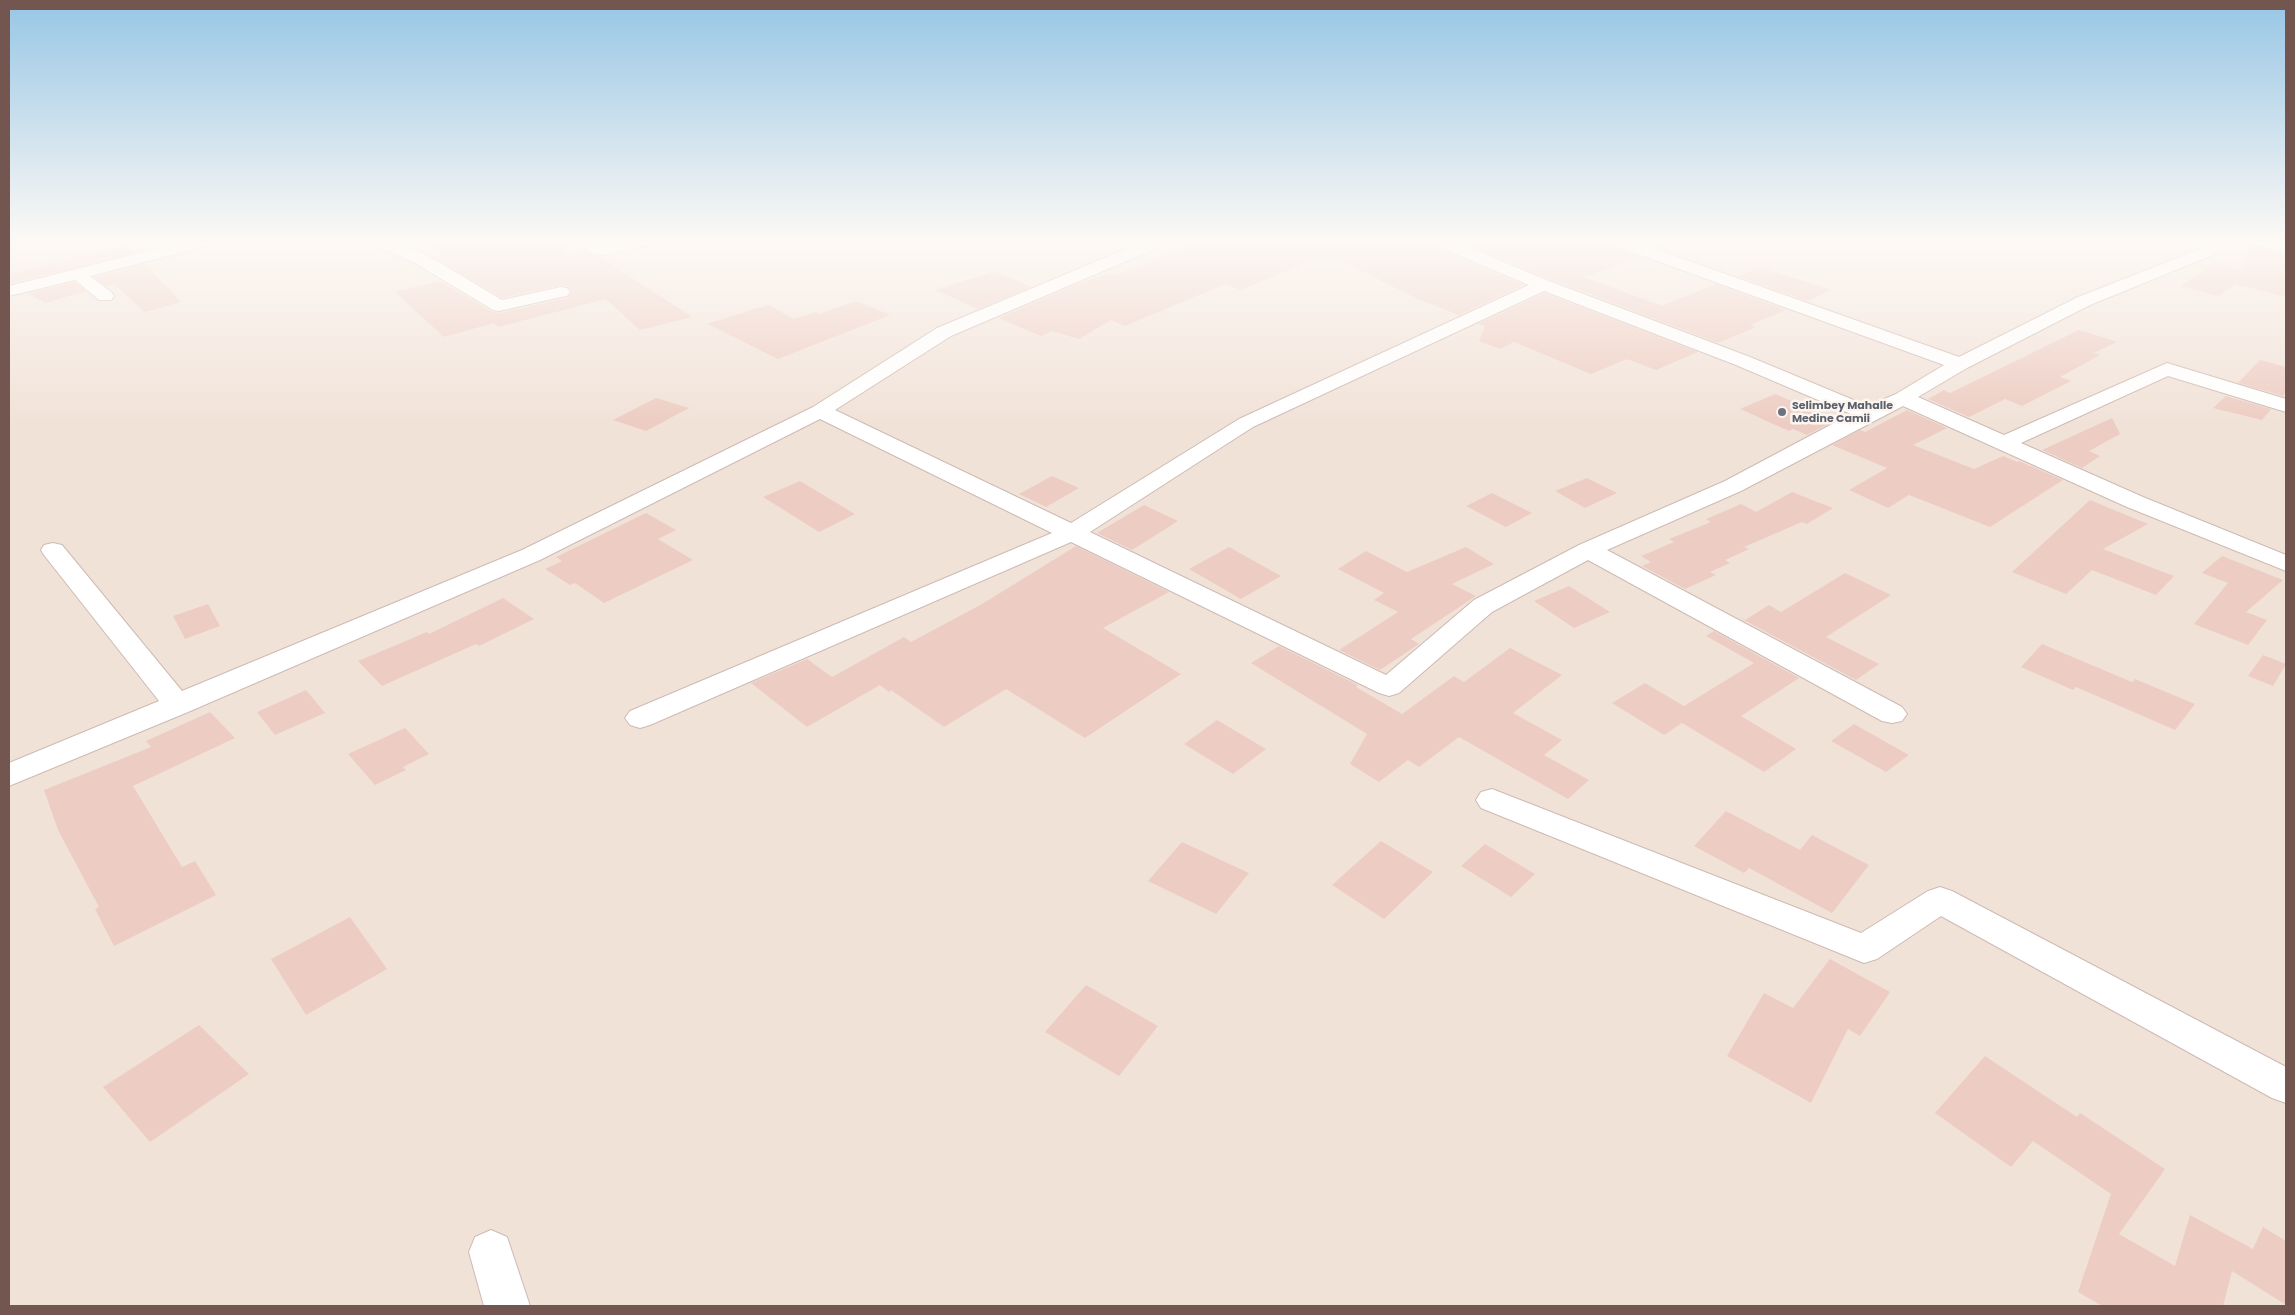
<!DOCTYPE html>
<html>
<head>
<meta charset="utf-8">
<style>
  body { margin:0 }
  #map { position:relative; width:2295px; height:1315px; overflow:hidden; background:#faf1e9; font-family:Poppins,sans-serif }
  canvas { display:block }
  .frame { position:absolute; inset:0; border:10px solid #72564f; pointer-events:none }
</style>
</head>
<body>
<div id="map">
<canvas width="2295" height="1315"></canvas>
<div class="frame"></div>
</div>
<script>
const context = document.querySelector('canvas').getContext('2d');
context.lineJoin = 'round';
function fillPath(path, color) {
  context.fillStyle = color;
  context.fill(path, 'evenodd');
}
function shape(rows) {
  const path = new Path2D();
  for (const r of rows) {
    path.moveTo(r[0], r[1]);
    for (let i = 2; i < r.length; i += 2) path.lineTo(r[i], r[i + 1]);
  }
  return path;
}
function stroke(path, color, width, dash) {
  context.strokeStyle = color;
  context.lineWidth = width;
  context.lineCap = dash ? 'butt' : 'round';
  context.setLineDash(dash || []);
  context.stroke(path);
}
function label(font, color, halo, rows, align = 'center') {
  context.font = font + ' Poppins,sans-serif';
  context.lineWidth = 5;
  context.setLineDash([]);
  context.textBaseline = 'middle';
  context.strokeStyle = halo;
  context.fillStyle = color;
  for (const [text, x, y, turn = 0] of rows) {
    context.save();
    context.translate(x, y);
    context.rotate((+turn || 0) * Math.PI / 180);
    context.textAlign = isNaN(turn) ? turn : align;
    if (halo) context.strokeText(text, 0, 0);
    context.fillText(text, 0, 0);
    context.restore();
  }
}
const residential = shape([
  [9,239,2286,239,2286,1306,9,1306]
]);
const building = shape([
  [423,239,563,239,565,258,587,252,603,259,692,317,640,330,606,299,498,327,494,323,444,337,395,292,440,281,492,312,499,313,567,298,572,292,567,286,561,285,502,298,443,263,437,257,444,256],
  [1206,239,1224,239,1235,243,1245,239,1424,239,1427,244,1524,285,1459,315,1418,299,1327,254,1241,290,1225,284,1125,326,1111,320,1079,339,1052,331,1041,336,999,318,1080,283,1111,273,1117,275],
  [1455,239,1601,239,1604,244,1640,257,1584,277,1662,306,1716,284,1786,310,1750,325,1756,327,1718,343,1550,279],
  [1634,239,1679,239,1680,242,1661,249],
  [127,246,134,253,12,283,9,282,9,274],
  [2250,246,2286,254,2286,297,2235,284,2219,296,2181,286,2214,263,2240,271],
  [145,264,181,302,145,312,114,284,106,286,94,277],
  [1761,267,1831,290,1807,301,1737,276],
  [995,271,1031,287,978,309,935,290],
  [75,282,86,291,45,303,28,293],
  [1544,293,1698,352,1656,370,1627,359,1591,374,1514,342,1500,349,1479,341,1485,326,1478,324],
  [856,301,890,315,778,359,707,324,768,305,794,319,816,312,820,314],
  [2079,330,2117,342,2094,353,2100,355,2060,377,2071,381,2022,406,2005,399,1969,417,1928,399,1944,390,1950,393],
  [2260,360,2286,367,2286,392,2283,396,2238,383],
  [1775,394,1836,420,1807,435,1793,429,1789,431,1740,409],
  [2226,396,2271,409,2262,420,2213,408],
  [656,398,689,408,646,431,613,420],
  [1907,410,1947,428,1913,445,1974,469,2003,456,2017,462,2019,461,2063,480,1990,527,1909,495,1888,508,1849,490,1887,468,1832,445,1860,430,1865,432],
  [2112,418,2120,434,2089,451,2100,456,2082,468,2042,450],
  [1052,476,1079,488,1046,507,1019,494],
  [1587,478,1617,493,1585,508,1555,491],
  [800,481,855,514,819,532,763,497],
  [1792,492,1833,508,1807,524,1802,522,1744,547,1749,549,1725,560,1730,563,1710,572,1716,575,1685,589,1642,566,1651,562,1641,556,1674,542,1669,539,1711,522,1706,519,1741,504,1756,512],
  [1492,493,1532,513,1506,527,1466,506],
  [2090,500,2148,524,2103,549,2174,576,2156,595,2092,570,2066,594,2012,572],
  [1144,505,1178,521,1132,550,1097,533],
  [646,513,676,530,658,539,693,560,604,603,575,583,570,585,545,569,562,561,556,557],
  [1076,546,1169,592,1103,628,1181,674,1085,738,1006,689,944,727,891,690,889,692,880,685,807,727,751,683,807,659,832,677,904,637,911,642,982,604],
  [1229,547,1281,576,1241,599,1189,569],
  [1466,547,1494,564,1452,584,1476,596,1411,639,1419,644,1380,670,1339,650,1398,612,1374,600,1384,593,1338,569,1366,551,1407,572],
  [2222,556,2283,580,2246,612,2267,620,2248,645,2194,624,2228,583,2202,573],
  [1845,573,1891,595,1826,637,1879,664,1856,680,1738,617,1745,620,1769,605,1781,612],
  [1569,586,1610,612,1574,628,1534,601],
  [503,598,534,619,479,646,476,644,382,686,358,661,427,632,429,634],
  [208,604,220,626,185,639,173,616],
  [1714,631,1799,678,1741,716,1796,749,1764,772,1682,723,1664,735,1612,703,1645,683,1684,706,1754,663,1706,636],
  [2042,644,2132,682,2135,679,2195,704,2175,730,2076,687,2073,690,2021,667],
  [1279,646,1358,685,1356,687,1402,714,1454,676,1464,682,1510,648,1562,675,1513,713,1562,740,1544,755,1589,780,1568,799,1459,737,1419,767,1408,760,1379,782,1350,764,1367,734,1251,663],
  [2263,655,2286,664,2273,686,2248,676],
  [306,690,325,713,275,735,257,712],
  [210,712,235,738,133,786,182,867,195,861,216,895,114,946,95,909,99,907,58,830,44,790,151,747,146,741],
  [1217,720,1266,749,1233,774,1184,744],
  [1854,724,1909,755,1886,772,1831,741],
  [405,728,429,754,403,767,406,770,375,785,348,754],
  [1726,811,1800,850,1812,835,1869,865,1832,913,1749,868,1744,873,1694,846],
  [1381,841,1433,872,1384,919,1332,885],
  [1182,842,1249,873,1216,914,1148,881],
  [1485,844,1535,874,1511,897,1461,866],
  [350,917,387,969,306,1015,271,959],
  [1830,959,1890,992,1860,1036,1848,1029,1811,1103,1727,1056,1764,993,1793,1008],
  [1086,985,1158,1026,1119,1076,1045,1032],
  [199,1025,249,1074,150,1142,103,1087],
  [1985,1056,2077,1117,2080,1113,2165,1169,2119,1234,2175,1266,2190,1215,2253,1249,2263,1227,2286,1241,2286,1305,2232,1271,2223,1306,2102,1306,2078,1292,2111,1194,2033,1141,2011,1167,1935,1113]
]);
const minor = shape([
  [195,239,224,239,222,242,90,276,111,292,114,296,111,300,99,300,75,280,9,296,9,286,195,239],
  [367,239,389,239,427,255,502,300,561,287,567,288,570,292,567,296,561,297,499,311,493,310,415,263,369,242,367,239],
  [573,239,592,239,601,245,633,239,665,239,663,242,605,255,591,253,573,239],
  [1150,239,1173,239,1171,242,951,336,835,410,1071,523,1239,419,1529,285,1428,242,1426,239,1449,239,1549,281,1750,357,1868,406,1896,394,1944,365,1605,242,1603,239,1627,239,1959,357,2078,297,2198,250,2216,239,2236,239,2210,256,2090,305,1967,368,1918,397,2004,435,2167,363,2286,399,2286,412,2168,376,2021,443,2143,497,2286,555,2286,571,2127,507,1903,406,1741,491,1607,550,1902,707,1907,714,1902,721,1892,723,1882,721,1588,560,1492,612,1399,693,1389,696,1379,693,1071,542,650,725,640,728,630,725,625,718,630,711,1052,533,820,419,540,560,188,712,9,786,9,763,159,701,44,555,41,550,44,545,53,543,62,545,182,691,522,550,813,407,937,328,1150,239],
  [1544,291,1736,365,1851,414,1725,481,1579,545,1474,600,1386,675,1090,532,1253,427,1544,291],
  [2236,239,2271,239,2286,242,2286,252,2238,242,2236,239],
  [1492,789,1861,933,1928,891,1940,887,1952,891,2286,1067,2286,1103,2272,1098,1941,916,1877,959,1864,963,1481,808,1476,800,1481,792,1492,789],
  [491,1230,507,1237,530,1306,484,1306,469,1252,475,1237,491,1230]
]);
const markers = [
  [1782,412,5,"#6b7280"]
];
const farWorshipnames = [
  ["Selimbey Mahalle",1792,406],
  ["Medine Camii",1792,419]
];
fillPath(residential, '#f1e2d8');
fillPath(building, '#edcdc3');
stroke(minor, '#cdbab3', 2);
fillPath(minor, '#fff');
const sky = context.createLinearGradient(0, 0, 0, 423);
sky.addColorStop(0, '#97c6e6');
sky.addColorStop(0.57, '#fdf9f5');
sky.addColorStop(1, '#fdf9f500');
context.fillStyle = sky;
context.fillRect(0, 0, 2295, 423);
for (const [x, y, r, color] of markers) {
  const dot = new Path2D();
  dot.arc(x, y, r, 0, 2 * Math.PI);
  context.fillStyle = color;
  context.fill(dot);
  stroke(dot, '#fdf5ef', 2);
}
label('bold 11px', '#5b616d', '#fdf5ef', farWorshipnames, 'left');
</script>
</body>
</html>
